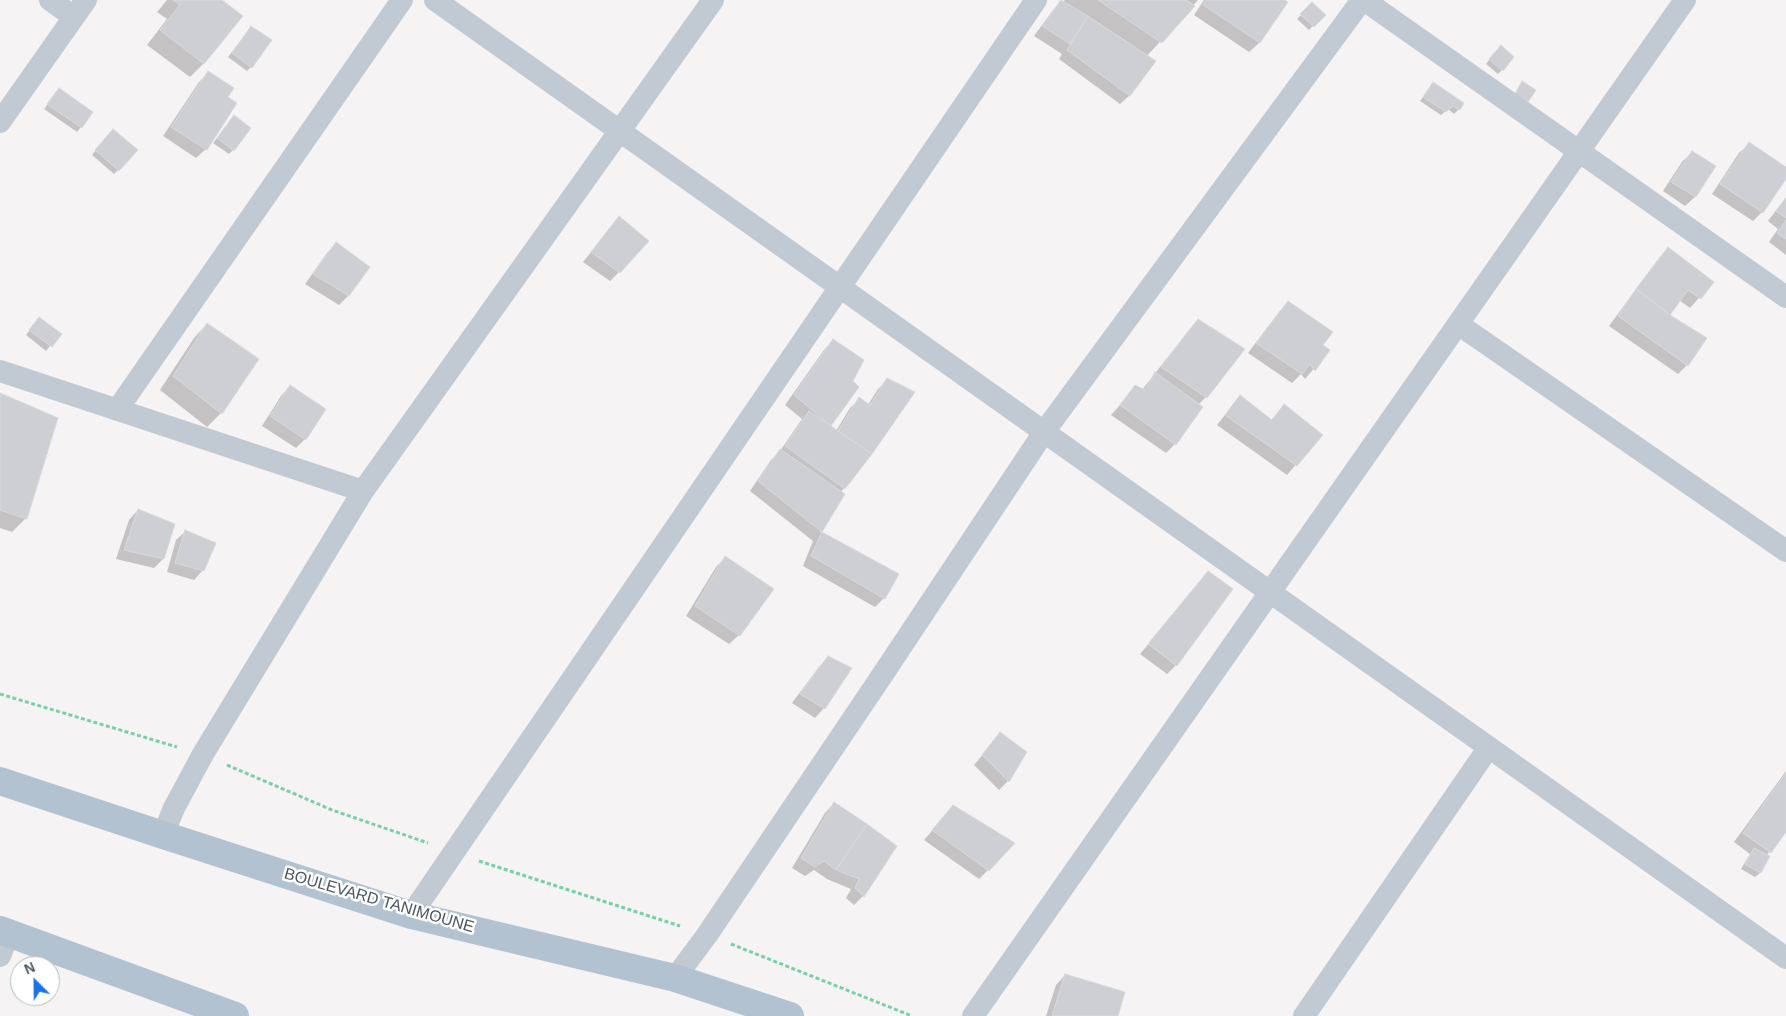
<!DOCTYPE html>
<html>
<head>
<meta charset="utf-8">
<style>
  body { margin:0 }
  #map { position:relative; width:1786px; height:1016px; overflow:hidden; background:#f5f3f3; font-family:Helvetica,sans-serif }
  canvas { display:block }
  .north { position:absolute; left:10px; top:956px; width:50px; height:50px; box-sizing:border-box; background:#fff; border:1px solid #b7bbc0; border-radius:50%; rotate:337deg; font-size:14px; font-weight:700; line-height:20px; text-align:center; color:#4a5661 }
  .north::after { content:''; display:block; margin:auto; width:18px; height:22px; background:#1a73e8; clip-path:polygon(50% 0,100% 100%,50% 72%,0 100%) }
</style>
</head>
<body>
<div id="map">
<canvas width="1786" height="1016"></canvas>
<div class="north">N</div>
</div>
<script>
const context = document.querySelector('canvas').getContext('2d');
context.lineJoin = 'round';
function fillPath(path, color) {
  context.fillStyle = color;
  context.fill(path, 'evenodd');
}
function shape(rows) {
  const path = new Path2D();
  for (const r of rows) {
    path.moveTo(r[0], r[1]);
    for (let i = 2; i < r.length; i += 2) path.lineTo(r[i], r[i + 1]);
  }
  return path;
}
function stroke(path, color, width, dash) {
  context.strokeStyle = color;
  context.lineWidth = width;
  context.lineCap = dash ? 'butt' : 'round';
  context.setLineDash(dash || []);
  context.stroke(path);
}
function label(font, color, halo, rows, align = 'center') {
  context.font = font + ' Helvetica,sans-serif';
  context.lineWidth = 5;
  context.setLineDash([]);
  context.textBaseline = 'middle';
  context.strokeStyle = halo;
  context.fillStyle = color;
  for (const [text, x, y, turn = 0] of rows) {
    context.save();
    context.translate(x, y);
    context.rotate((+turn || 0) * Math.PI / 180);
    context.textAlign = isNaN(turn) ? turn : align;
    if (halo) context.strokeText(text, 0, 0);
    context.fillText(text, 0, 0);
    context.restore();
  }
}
const shadow = shape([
  [167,0,220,0,204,63,190,77,147,45,167,19,157,12],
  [1065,0,1198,0,1146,57,1130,95,1120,104,1059,59,1062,54,1034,36,1053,10],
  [1204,0,1283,0,1286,2,1259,43,1249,52,1194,15],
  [1312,4,1324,15,1309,30,1297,19],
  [251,27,251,67,247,71,228,57],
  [1496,51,1502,70,1498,74,1486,64],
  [208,73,226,98,206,149,196,158,163,136,199,82],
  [1433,84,1459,109,1454,114,1448,109,1441,115,1420,101],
  [59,90,92,112,77,132,44,109],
  [230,121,233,150,229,154,213,143],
  [109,135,118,170,114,174,92,155],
  [1749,144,1786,169,1786,177,1762,212,1753,221,1712,194,1739,153],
  [1692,152,1714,167,1695,197,1685,206,1663,191,1682,162],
  [1786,197,1786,255,1769,242,1778,229,1768,221],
  [619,218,619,272,610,281,583,262],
  [336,244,348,296,339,305,305,284,327,253],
  [1668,249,1713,282,1690,308,1679,300,1668,315,1687,365,1678,374,1609,326,1659,258],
  [1288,302,1322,345,1329,351,1305,379,1301,374,1292,383,1248,353,1279,312],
  [1198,320,1206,397,1198,405,1175,444,1166,453,1111,415,1136,387,1142,390,1189,330],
  [35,323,60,334,46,351,26,335],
  [207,324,221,413,207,427,160,390,194,338],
  [833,340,852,382,858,387,829,427,836,431,850,408,860,399,868,405,878,389,888,380,844,488,840,493,843,495,820,532,897,575,884,598,875,607,803,566,813,541,750,491,771,460,780,451,802,419,785,405,824,350],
  [290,386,305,439,296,448,262,426,281,396],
  [0,395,26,518,12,532,0,528],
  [1240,396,1271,420,1285,406,1321,435,1287,475,1217,425],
  [138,510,174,525,163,559,154,568,116,559,129,520],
  [186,531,203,570,194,580,167,572,176,540],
  [725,558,739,635,729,644,686,616,716,567],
  [1208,573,1176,665,1167,674,1140,654],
  [828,658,850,669,824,708,815,718,792,703,819,667],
  [1000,734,1025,752,1008,781,999,790,974,765],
  [1786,771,1786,830,1766,856,1768,857,1760,873,1755,877,1741,869,1750,854,1734,842],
  [834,803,896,846,863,896,854,905,846,898,851,889,827,879,814,870,805,876,792,868,825,813],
  [953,807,988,870,979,879,924,840],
  [1065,975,1116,1016,1046,1016,1056,985]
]);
const building = shape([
  [173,0,222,0,243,16,204,64,160,30,180,5,173,0],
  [1061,0,1088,16,1070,44,1042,26,1061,0],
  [1098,0,1186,0,1195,6,1162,43,1098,0],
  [1206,0,1285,0,1288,2,1260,43,1203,5,1206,0],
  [1312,2,1326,15,1314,27,1300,14,1312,2],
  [1088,16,1156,61,1130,96,1067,50,1088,16],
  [251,26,272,40,252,68,232,53,251,26],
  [1501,45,1514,57,1503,71,1489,59,1501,45],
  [208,71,234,88,228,97,237,103,207,150,171,127,208,71],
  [1522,81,1536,90,1528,102,1515,94,1522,81],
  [1433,82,1464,103,1460,110,1453,106,1446,112,1423,97,1433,82],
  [59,88,93,112,82,128,47,104,59,88],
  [234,115,251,128,234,151,217,138,234,115],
  [113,129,138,150,119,171,95,150,113,129],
  [1749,142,1786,167,1786,179,1763,213,1720,184,1749,142],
  [1692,151,1716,166,1696,197,1671,182,1692,151],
  [1786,198,1786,218,1776,211,1786,198],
  [619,216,649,241,620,273,591,252,619,216],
  [1786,220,1786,239,1777,233,1786,220],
  [336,242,370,267,349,296,313,274,336,242],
  [1668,247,1714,282,1701,299,1688,290,1670,315,1636,289,1668,247],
  [1636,289,1670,315,1707,338,1688,366,1618,316,1636,289],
  [1288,301,1333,332,1323,345,1330,350,1315,371,1310,364,1302,374,1256,343,1288,301],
  [39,317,62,334,52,347,29,330,39,317],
  [1198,319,1245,349,1207,398,1161,367,1198,319],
  [207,323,259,359,222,414,173,376,207,323],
  [833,339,864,360,853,381,859,387,831,426,794,395,833,339],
  [1155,372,1203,407,1176,445,1120,405,1135,385,1145,390,1155,372],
  [887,378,915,392,872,454,838,431,859,397,870,405,887,378],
  [290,385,326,409,306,440,270,416,290,385],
  [0,393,58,418,27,519,0,510,0,393],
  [1240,395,1272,420,1284,404,1323,435,1297,466,1225,415,1240,395],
  [809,411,872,454,845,489,785,446,809,411],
  [780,449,845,494,822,532,758,481,780,449],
  [138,509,175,524,164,559,124,550,138,509],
  [185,530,216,543,204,571,175,563,185,530],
  [822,532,899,574,885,599,811,556,822,532],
  [725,556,774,589,740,636,695,606,725,556],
  [1208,571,1233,589,1177,666,1148,644,1208,571],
  [828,656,852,668,825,709,800,694,828,656],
  [1000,732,1027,752,1009,782,982,755,1000,732],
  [1786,773,1786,832,1771,853,1743,833,1786,773],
  [834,802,867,824,836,870,824,861,815,867,801,858,834,802],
  [953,805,1015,843,989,871,932,830,953,805],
  [867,824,897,846,864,897,855,888,859,879,836,870,867,824],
  [1754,848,1770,856,1761,873,1745,864,1754,848],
  [1065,974,1125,992,1118,1016,1052,1016,1065,974]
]);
const path = shape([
  [0,694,177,747],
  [227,765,332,810,428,843],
  [479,861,680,926],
  [731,944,912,1016]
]);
const minor = shape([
  [50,0,74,17],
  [435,0,1786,958],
  [1364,0,1786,297],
  [0,122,86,0],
  [1458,324,1786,551],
  [0,371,363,491],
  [117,410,402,0],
  [163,835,174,808,203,754,363,491,713,0],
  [411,915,1036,0],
  [0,956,9,933],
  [675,978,707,935,881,677,1044,432,1362,0],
  [973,1016,1685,0],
  [1304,1016,1489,747]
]);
const primary = shape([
  [0,781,163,835,411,915,675,978,790,1016],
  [0,930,235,1016]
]);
const streetNames = [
  ["BOULEVARD TANIMOUNE",379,901,16]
];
fillPath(shadow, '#0003');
fillPath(building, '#cdcfd5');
stroke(building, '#d7d9de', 1);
stroke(path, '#7ad0a6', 3, [4, 2.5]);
stroke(minor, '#c1cad2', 22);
stroke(primary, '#b3c2d1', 28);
label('16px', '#4a5661', '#fff', streetNames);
</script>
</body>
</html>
